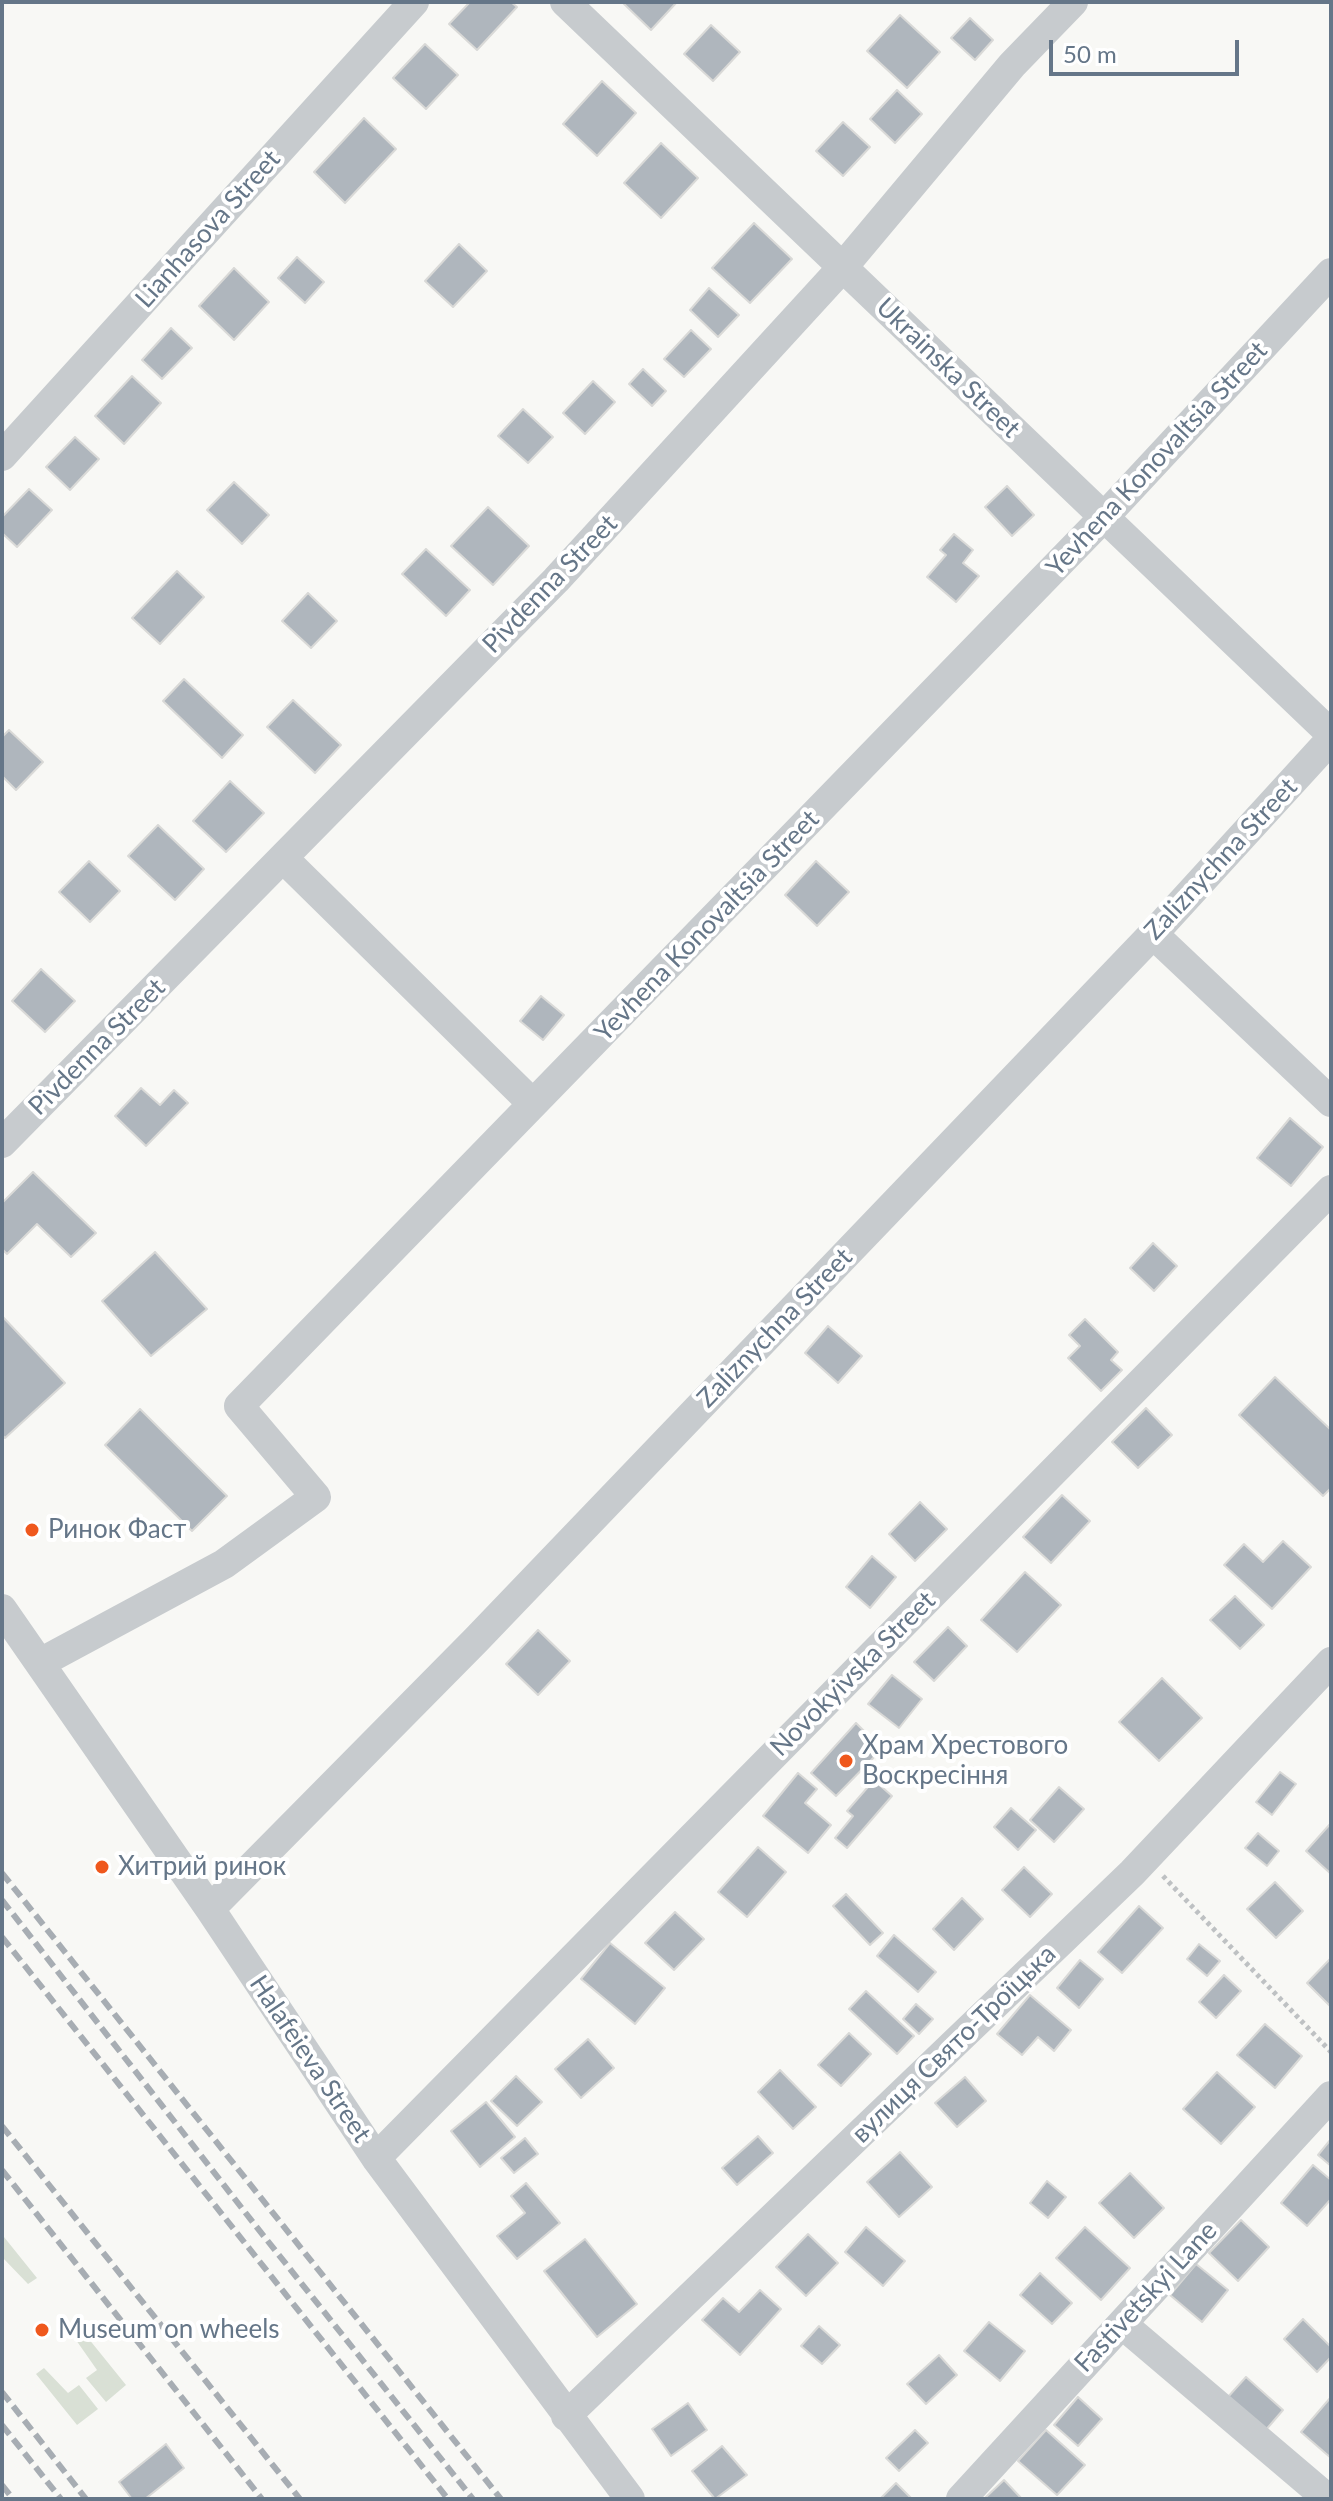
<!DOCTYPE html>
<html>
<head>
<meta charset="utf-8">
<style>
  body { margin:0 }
  #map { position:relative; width:1333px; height:2501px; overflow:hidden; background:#f8f8f5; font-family:Lato,sans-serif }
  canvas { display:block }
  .frame { position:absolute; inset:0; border:4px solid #657688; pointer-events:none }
  .scale { position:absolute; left:1049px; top:40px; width:190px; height:36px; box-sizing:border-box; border:4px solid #657688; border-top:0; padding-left:10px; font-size:24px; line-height:28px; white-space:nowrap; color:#657688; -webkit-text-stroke:6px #fff; paint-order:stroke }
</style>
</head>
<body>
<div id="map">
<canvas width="1333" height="2501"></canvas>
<div class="frame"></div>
<div class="scale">50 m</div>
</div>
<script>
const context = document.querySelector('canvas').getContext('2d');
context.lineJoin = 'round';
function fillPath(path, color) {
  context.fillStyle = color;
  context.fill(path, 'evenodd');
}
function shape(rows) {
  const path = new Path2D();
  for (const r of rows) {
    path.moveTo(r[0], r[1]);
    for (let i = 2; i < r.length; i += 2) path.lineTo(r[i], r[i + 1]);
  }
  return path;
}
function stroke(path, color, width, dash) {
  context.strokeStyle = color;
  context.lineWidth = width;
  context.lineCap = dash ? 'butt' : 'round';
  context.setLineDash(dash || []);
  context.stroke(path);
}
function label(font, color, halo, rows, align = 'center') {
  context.font = font + ' Lato,sans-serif';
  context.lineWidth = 8;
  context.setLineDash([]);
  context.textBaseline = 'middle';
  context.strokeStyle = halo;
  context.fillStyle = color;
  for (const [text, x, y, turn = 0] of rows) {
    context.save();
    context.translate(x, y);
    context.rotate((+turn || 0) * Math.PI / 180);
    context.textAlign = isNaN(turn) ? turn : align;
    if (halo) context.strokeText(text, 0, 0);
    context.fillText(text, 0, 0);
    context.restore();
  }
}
const green = shape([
  [4,2237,37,2278,28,2284,2,2257],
  [84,2333,126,2385,106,2402,86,2378,97,2370,76,2340],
  [44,2368,68,2393,79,2385,98,2409,77,2425,36,2374]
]);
const building = shape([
  [470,2,511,2,517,7,477,50,449,24,470,2],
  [622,2,677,2,651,30,622,2],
  [900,15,940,52,907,88,867,51,900,15],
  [970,18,993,40,975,60,951,38,970,18],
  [711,25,740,52,713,81,684,54,711,25],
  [425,44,458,75,426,109,393,78,425,44],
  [602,81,636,113,597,156,563,124,602,81],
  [897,90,922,114,895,143,870,119,897,90],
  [364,118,396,149,345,203,314,172,364,118],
  [843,122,870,147,843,176,816,151,843,122],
  [661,143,698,178,661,218,624,183,661,143],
  [754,223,792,259,750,303,712,268,754,223],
  [459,244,487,271,453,307,425,281,459,244],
  [297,257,324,282,305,303,278,278,297,257],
  [234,268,269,302,234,340,199,306,234,268],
  [709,288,739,315,718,337,690,310,709,288],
  [171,328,192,348,162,379,142,360,171,328],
  [691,330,711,349,684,377,664,359,691,330],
  [643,369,666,391,652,406,629,384,643,369],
  [132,376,161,403,124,444,95,416,132,376],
  [593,381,615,402,585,434,563,413,593,381],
  [523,409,553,437,528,463,498,436,523,409],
  [75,437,99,459,70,490,46,467,75,437],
  [234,482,269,515,242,544,207,510,234,482],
  [1007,486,1034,515,1012,536,985,507,1007,486],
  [29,489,52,510,17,547,2,533,2,517,29,489],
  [488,507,529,546,493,585,451,546,488,507],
  [954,534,973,550,963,563,979,576,956,602,927,577,946,555,940,550,954,534],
  [426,549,470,590,446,616,402,574,426,549],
  [177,571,204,597,160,644,132,618,177,571],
  [308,593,337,621,311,648,282,621,308,593],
  [184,679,243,735,222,758,163,701,184,679],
  [293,700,341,745,315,773,267,727,293,700],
  [9,730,43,762,16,790,2,776,2,737,9,730],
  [230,781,264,813,226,852,193,821,230,781],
  [158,825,204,869,175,900,128,856,158,825],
  [89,861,120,891,90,922,59,892,89,861],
  [816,861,849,892,817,926,785,895,816,861],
  [41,969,75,1001,45,1032,12,1001,41,969],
  [541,996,564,1015,543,1040,520,1021,541,996],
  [141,1088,160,1105,174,1090,188,1103,146,1146,115,1116,141,1088],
  [1290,1118,1323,1147,1291,1186,1257,1158,1290,1118],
  [33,1172,96,1233,71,1257,37,1224,7,1254,2,1249,2,1203,33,1172],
  [1153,1243,1177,1266,1154,1291,1130,1268,1153,1243],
  [155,1252,207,1309,151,1356,102,1301,155,1252],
  [2,1316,65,1383,5,1438,2,1435,2,1316],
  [1085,1319,1118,1352,1111,1360,1122,1370,1101,1391,1068,1358,1080,1346,1069,1335,1085,1319],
  [828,1326,862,1356,838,1383,805,1353,828,1326],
  [1275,1377,1331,1430,1331,1488,1323,1496,1239,1415,1275,1377],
  [1146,1408,1172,1435,1138,1468,1112,1442,1146,1408],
  [140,1409,227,1496,192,1531,105,1445,140,1409],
  [1062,1495,1090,1521,1051,1563,1023,1537,1062,1495],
  [920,1502,947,1529,915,1561,889,1534,920,1502],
  [1283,1541,1311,1567,1272,1609,1224,1565,1244,1544,1263,1562,1283,1541],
  [872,1556,896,1577,870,1608,846,1587,872,1556],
  [1025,1572,1061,1605,1017,1652,981,1620,1025,1572],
  [1235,1596,1264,1625,1240,1649,1210,1620,1235,1596],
  [948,1627,967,1646,934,1681,914,1662,948,1627],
  [538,1630,570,1661,538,1695,506,1664,538,1630],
  [892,1675,922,1699,899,1728,868,1704,892,1675],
  [1162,1678,1202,1718,1159,1761,1119,1722,1162,1678],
  [856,1723,882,1749,836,1796,811,1773,856,1723],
  [1280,1772,1296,1784,1272,1815,1256,1802,1280,1772],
  [798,1773,817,1789,805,1803,831,1825,808,1853,763,1816,798,1773],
  [874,1780,892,1796,847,1848,835,1838,853,1816,847,1811,874,1780],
  [1059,1787,1084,1809,1054,1842,1030,1820,1059,1787],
  [1011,1808,1036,1830,1018,1850,994,1827,1011,1808],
  [1331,1823,1331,1874,1306,1851,1331,1823],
  [1258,1833,1279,1851,1267,1866,1245,1848,1258,1833],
  [758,1847,786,1872,747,1917,718,1892,758,1847],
  [1024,1867,1052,1894,1030,1917,1002,1890,1024,1867],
  [1275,1882,1303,1911,1276,1938,1247,1909,1275,1882],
  [846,1894,883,1933,870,1945,833,1906,846,1894],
  [962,1898,983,1919,954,1950,933,1929,962,1898],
  [1139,1906,1163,1928,1122,1973,1098,1952,1139,1906],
  [675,1912,704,1939,674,1970,645,1943,675,1912],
  [894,1935,936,1972,918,1992,877,1956,894,1935],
  [610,1943,665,1988,635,2024,581,1979,610,1943],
  [1199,1944,1220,1961,1207,1976,1187,1959,1199,1944],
  [1331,1958,1331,2007,1307,1983,1331,1958],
  [1080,1960,1103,1979,1079,2008,1057,1988,1080,1960],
  [1224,1975,1241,1991,1216,2018,1199,2002,1224,1975],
  [866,1991,914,2036,897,2054,849,2009,866,1991],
  [1030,1995,1071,2030,1054,2051,1038,2037,1022,2055,997,2034,1030,1995],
  [916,2004,933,2019,919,2034,903,2019,916,2004],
  [1265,2024,1302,2056,1275,2088,1237,2055,1265,2024],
  [849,2033,871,2054,841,2086,818,2065,849,2033],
  [588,2039,614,2068,581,2098,555,2069,588,2039],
  [780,2070,816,2107,793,2129,758,2092,780,2070],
  [1217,2072,1255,2107,1221,2144,1183,2109,1217,2072],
  [516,2076,542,2102,517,2126,491,2101,516,2076],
  [965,2077,986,2101,957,2127,935,2103,965,2077],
  [486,2102,515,2137,480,2167,451,2131,486,2102],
  [758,2136,773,2153,737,2185,722,2168,758,2136],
  [525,2138,538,2154,514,2173,501,2158,525,2138],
  [1331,2139,1331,2166,1318,2155,1331,2139],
  [900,2152,932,2187,899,2217,867,2182,900,2152],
  [1313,2165,1331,2180,1331,2199,1307,2226,1281,2203,1313,2165],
  [1130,2173,1164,2208,1134,2238,1099,2203,1130,2173],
  [1047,2181,1066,2197,1048,2218,1030,2203,1047,2181],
  [526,2183,560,2223,517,2259,497,2236,525,2213,511,2196,526,2183],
  [1241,2220,1269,2247,1238,2281,1209,2253,1241,2220],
  [866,2227,905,2261,883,2286,845,2252,866,2227],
  [1085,2227,1130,2268,1101,2300,1056,2258,1085,2227],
  [808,2234,838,2263,806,2296,776,2267,808,2234],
  [585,2239,637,2304,597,2337,544,2271,585,2239],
  [1196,2264,1228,2290,1202,2322,1170,2295,1196,2264],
  [1040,2273,1072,2303,1052,2324,1020,2295,1040,2273],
  [760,2290,781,2309,740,2355,702,2320,723,2298,739,2312,760,2290],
  [1303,2319,1331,2347,1331,2357,1317,2372,1284,2339,1303,2319],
  [989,2322,1025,2351,1000,2381,964,2351,989,2322],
  [819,2326,840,2345,822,2364,801,2346,819,2326],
  [939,2355,957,2375,926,2404,907,2384,939,2355],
  [1246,2377,1283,2410,1264,2432,1227,2398,1246,2377],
  [1078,2397,1102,2419,1078,2446,1054,2425,1078,2397],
  [1331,2397,1331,2458,1301,2432,1331,2397],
  [688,2403,707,2430,671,2456,652,2429,688,2403],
  [915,2430,928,2443,899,2471,886,2458,915,2430],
  [1046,2430,1085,2465,1057,2495,1018,2461,1046,2430],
  [166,2444,184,2468,145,2499,132,2499,119,2482,166,2444],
  [722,2446,747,2475,715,2499,692,2471,722,2446],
  [1004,2480,1022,2499,986,2499,985,2498,1004,2480],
  [896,2483,912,2499,881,2498,896,2483]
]);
const path = shape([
  [1163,1876,1331,2052]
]);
const minor = shape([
  [565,2,1331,734],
  [2,456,414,2],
  [283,858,533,1104],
  [1153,934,1331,1102],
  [2,1143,556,580,842,268,1012,65,1073,2],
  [2,1609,210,1909,376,2158,630,2499],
  [40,1663,224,1564,316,1497,239,1406,1104,517,1331,273],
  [210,1909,476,1640,1153,934,1331,739],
  [376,2158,1331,1190],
  [1122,2324,1328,2499],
  [566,2416,1132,1873,1331,1662],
  [961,2499,1331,2096]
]);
const rail = shape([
  [2,1873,501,2499],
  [2,1900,255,2225,473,2499],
  [2,1937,448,2499],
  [2,2126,300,2499],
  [2,2170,262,2499],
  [2,2392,86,2499],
  [2,2425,61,2499],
  [2,2485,13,2499]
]);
const markers = [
  [32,1530,8,"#ef581d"],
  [846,1761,8,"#ef581d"],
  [102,1867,8,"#ef581d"],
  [42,2330,8,"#ef581d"]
];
const streetNames = [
  ["Lianhasova Street",208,229,-48],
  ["Ukrainska Street",948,368,44],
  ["Yevhena Konovaltsia Street",1157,459,-47],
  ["Pivdenna Street",550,584,-46],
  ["Zaliznychna Street",1221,859,-47],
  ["Yevhena Konovaltsia Street",707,926,-46],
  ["Pivdenna Street",97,1047,-45],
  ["Zaliznychna Street",775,1328,-46],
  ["Novokyivska Street",853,1674,-45],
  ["вулиця Свято-Троїцька",954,2044,-44],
  ["Halafeieva Street",310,2059,56],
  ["Fastivetskyi Lane",1146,2297,-47]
];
const poiNames = [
  ["Ринок Фаст",48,1530],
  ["Храм Хрестового",862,1746],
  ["Воскресіння",862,1776],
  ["Хитрий ринок",118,1867],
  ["Museum on wheels",58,2330]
];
fillPath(green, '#d9e0d5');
fillPath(building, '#afb6bd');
stroke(building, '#d9d9d7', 2);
stroke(path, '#bec1c3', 5, [4, 4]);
stroke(minor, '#c7cbce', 30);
stroke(rail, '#a7adb3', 6, [12, 6]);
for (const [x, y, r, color] of markers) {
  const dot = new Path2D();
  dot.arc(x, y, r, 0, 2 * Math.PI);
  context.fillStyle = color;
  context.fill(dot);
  stroke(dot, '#fff', 3);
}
label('26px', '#657688', '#fff', streetNames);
label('26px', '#657688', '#fff', poiNames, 'left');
</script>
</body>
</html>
